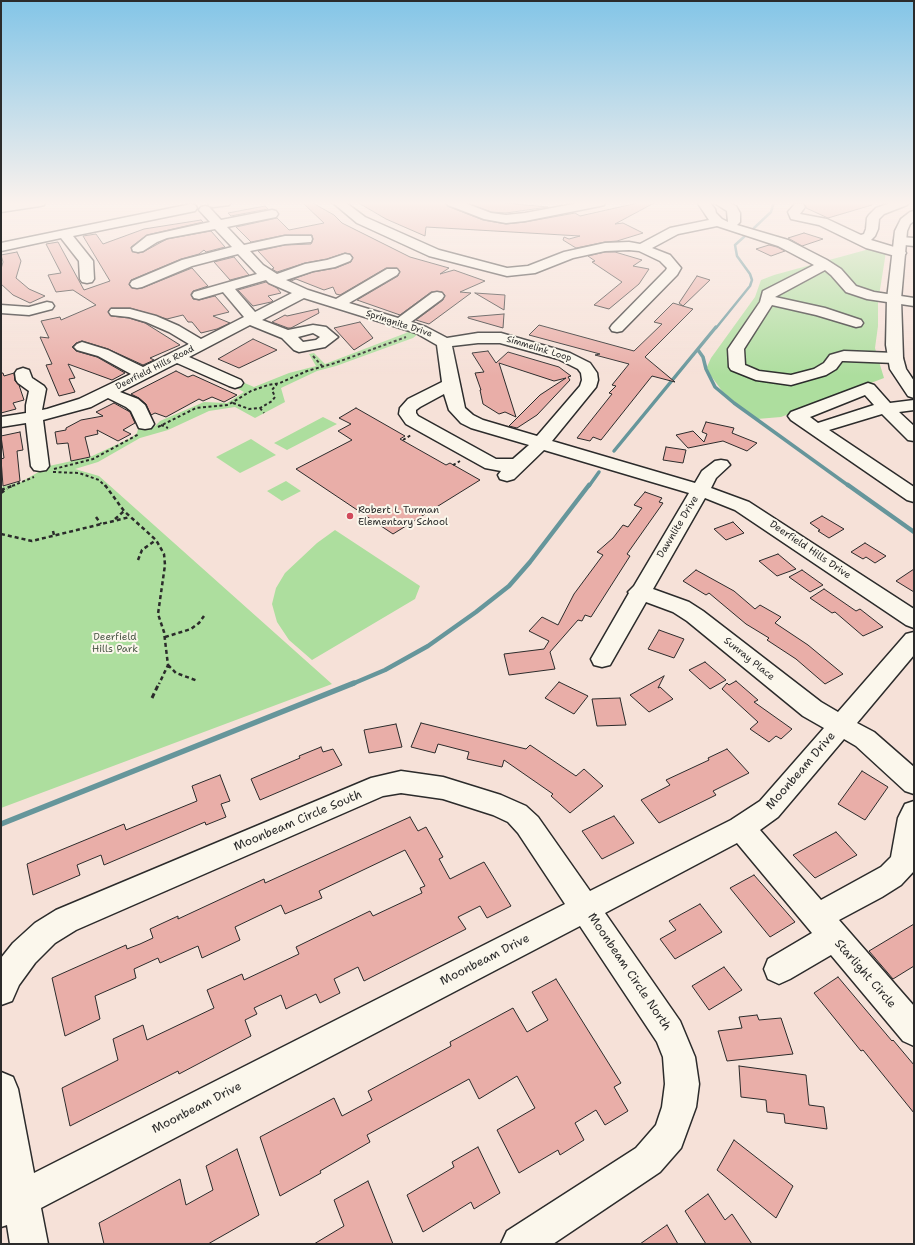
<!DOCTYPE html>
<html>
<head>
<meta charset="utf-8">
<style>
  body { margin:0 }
  #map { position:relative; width:915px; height:1245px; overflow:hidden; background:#f6e1d8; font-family:"Shantell Sans",sans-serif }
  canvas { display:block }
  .frame { position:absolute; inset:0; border:2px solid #2b2b2b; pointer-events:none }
</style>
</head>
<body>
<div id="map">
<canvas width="915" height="1245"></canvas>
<div class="frame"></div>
</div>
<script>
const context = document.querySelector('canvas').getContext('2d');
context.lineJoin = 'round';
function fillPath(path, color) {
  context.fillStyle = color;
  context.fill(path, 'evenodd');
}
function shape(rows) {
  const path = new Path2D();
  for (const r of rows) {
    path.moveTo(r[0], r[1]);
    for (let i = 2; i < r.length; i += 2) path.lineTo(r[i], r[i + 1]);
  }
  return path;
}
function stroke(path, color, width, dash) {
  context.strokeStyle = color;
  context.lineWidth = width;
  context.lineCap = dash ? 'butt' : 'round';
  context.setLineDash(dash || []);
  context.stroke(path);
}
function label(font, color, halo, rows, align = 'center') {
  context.font = font + ' "Shantell Sans",sans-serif';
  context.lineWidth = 4;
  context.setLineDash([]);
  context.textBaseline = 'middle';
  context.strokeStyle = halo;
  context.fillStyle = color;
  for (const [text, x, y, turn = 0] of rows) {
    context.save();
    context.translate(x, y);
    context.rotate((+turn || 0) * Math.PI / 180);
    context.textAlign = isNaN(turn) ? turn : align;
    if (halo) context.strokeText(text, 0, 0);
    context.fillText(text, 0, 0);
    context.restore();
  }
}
const green = shape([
  [873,248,886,252,878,302,878,326,875,348,884,378,781,417,757,419,725,395,706,369,711,358,755,297,761,280,774,275],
  [409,331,418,334,413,338,336,366,317,371,281,388,285,402,255,418,235,407,209,411,168,430,140,438,98,462,75,469,99,476,332,684,1,808,1,487,21,482,49,466,90,457,131,438,137,433,138,429,155,426,160,421,204,402,227,403,244,392,231,385,240,381,254,387,289,373,316,366,309,354,314,353,325,364,406,333],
  [323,417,337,424,287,450,274,443],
  [251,439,276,455,240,473,216,457],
  [286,481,301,491,282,501,267,491],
  [335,530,420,586,415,599,312,660,289,640,277,622,272,604,276,588,285,573,317,543]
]);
const streamFar3 = shape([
  [754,228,771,212,774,202],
  [716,328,750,286,752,280,750,274,737,256,735,245,745,236]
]);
const streamFar2 = shape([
  [698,350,703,357,706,369,715,387,734,403,849,486],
  [614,451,716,327],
  [589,486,599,472]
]);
const streamFar1 = shape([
  [848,485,914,532],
  [352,684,385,670,428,646,476,612,509,586,530,562,589,485]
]);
const stream = shape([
  [1,824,354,683]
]);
const building = shape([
  [305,202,311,202,334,215,342,223,410,257,449,268,440,274,454,270,485,281,460,292,471,293,429,324,416,320,443,300,445,295,442,292,431,292,400,315,357,300,398,276,400,271,397,268,386,268,340,295,336,294,333,287,324,290,296,279,291,281,290,280,313,272,336,268,351,262,353,257,350,254,345,253,327,259,305,263,277,272,272,269,274,268,258,251,285,245,311,244,313,239,312,235,285,235,251,242,236,227,277,218,289,230,324,223,304,204,305,202],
  [357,202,445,202,447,206,483,220,506,224,525,222,575,213,580,216,642,202,654,202,654,203,615,224,623,223,643,233,617,241,605,242,576,248,563,240,564,237,569,239,580,236,426,227,425,236,386,219,357,202],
  [465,202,493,202,548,207,506,213,491,212,465,202],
  [793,202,872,202,872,205,828,218,806,208,803,202,793,202],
  [265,206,268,209,231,216,228,213,265,206],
  [201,220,203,222,147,235,131,247,132,251,138,253,143,252,167,239,211,231,225,247,206,252,204,250,199,254,181,259,131,280,129,285,132,288,142,288,192,268,208,286,193,291,191,294,193,299,199,300,215,296,229,312,213,316,230,323,217,329,201,333,192,322,188,322,183,315,167,319,130,308,111,308,108,311,111,316,129,318,145,323,180,345,150,358,154,360,143,365,108,349,82,341,76,343,72,347,76,351,97,357,125,373,112,380,68,364,75,378,69,379,75,392,59,396,46,365,52,364,40,337,49,338,41,321,60,317,61,320,96,305,73,290,56,292,48,275,61,273,46,244,58,242,84,290,110,281,83,236,96,234,103,244,144,229,201,220],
  [804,233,823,239,802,246,788,238,804,233],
  [769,245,777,247,785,251,771,256,756,249,769,245],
  [17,252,21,261,16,278,29,289,45,296,30,303,13,295,1,284,1,269,3,262,1,255,17,252],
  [605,252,615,252,642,260,633,266,649,269,639,284,609,309,594,305,622,282,592,262,595,261,588,256,605,252],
  [234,257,249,275,230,280,214,262,234,257],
  [697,276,710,280,683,306,693,309,645,357,675,382,652,376,601,440,593,437,590,441,577,438,612,394,609,393,616,386,612,385,629,364,595,355,600,354,529,335,539,325,634,351,662,324,654,322,673,303,683,306,679,303,697,276],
  [266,282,277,288,281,293,268,296,273,301,271,302,253,306,238,290,266,282],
  [475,293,505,295,504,310,475,293],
  [318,309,319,313,291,328,288,328,272,322,285,315,287,316,318,309],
  [504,314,503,328,468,318,468,317,504,314],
  [360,322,373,338,354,350,334,328,360,322],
  [253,339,277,350,239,368,218,359,253,339],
  [488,351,496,363,508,352,559,367,571,376,568,377,570,380,537,415,517,428,509,426,540,395,566,378,554,381,499,363,516,417,505,412,499,414,483,404,480,390,481,390,475,373,484,372,472,353,488,351],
  [176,371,188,377,193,375,237,395,224,402,212,397,203,401,199,399,166,417,155,413,151,415,146,404,139,398,131,394,176,371],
  [1,373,3,373,4,376,14,373,15,381,19,385,24,400,13,403,16,409,1,413,1,373],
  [114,403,130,412,135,423,123,430,131,434,118,441,97,430,98,434,85,437,90,457,71,461,68,443,57,444,55,432,66,430,66,428,81,420,103,416,96,412,114,403],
  [356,408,405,436,400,439,446,465,450,463,480,480,393,534,296,469,352,440,338,431,351,424,339,418,356,408],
  [706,422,734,428,732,433,757,443,747,451,723,441,688,448,676,435,693,431,704,442,707,434,702,432,706,422],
  [20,432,23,450,17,451,20,481,3,486,1,459,4,458,1,436,20,432],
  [666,447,686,450,683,463,663,460,666,447],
  [645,492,662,498,659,502,663,503,627,554,630,556,591,617,585,615,582,621,578,620,550,652,555,669,509,675,504,654,544,649,549,641,529,631,542,617,558,625,574,594,603,555,597,552,613,538,623,525,628,527,642,508,634,505,645,492],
  [822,516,844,529,829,538,818,531,820,530,810,523,822,516],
  [733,522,744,533,726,540,714,529,733,522],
  [865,543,886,556,875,563,866,557,863,559,851,552,865,543],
  [778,554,796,569,777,576,759,561,778,554],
  [914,569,914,592,896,581,914,569],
  [696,570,734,591,755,609,760,605,781,617,775,623,808,645,843,674,825,684,796,659,767,640,769,638,746,624,709,593,706,595,683,581,696,570],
  [802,570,823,585,810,592,789,577,802,570],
  [824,589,856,611,860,609,883,627,863,636,835,612,832,613,810,598,824,589],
  [659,630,684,639,674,658,648,649,659,630],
  [705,662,726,680,710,689,689,670,705,662],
  [664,676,658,688,660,687,673,699,649,712,630,695,664,676],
  [736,681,758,700,754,702,792,729,781,739,776,736,769,742,750,729,758,722,722,689,727,683,729,685,736,681],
  [559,682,588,696,574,714,545,698,559,682],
  [620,698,626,725,597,726,592,699,620,698],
  [421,723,526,749,530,745,576,776,584,769,603,786,570,813,551,796,553,794,504,760,502,767,467,759,469,752,438,744,435,753,411,747,421,723],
  [396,724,402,747,369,753,364,730,396,724],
  [321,747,323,752,333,749,342,765,260,800,251,779,300,758,299,756,321,747],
  [727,749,749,773,713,791,716,795,659,823,641,800,670,785,666,780,709,760,708,758,727,749],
  [862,771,888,787,865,820,838,804,862,771],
  [220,775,230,801,221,804,226,817,206,825,205,822,104,865,101,855,77,865,80,875,33,895,27,864,124,824,126,830,197,801,192,786,220,775],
  [614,816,634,843,602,859,582,831,614,816],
  [410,817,418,831,426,827,443,857,439,859,450,879,484,862,511,906,487,918,480,906,458,917,466,929,364,981,358,967,334,979,340,993,320,1003,316,994,286,1009,281,995,254,1008,257,1014,245,1020,251,1036,179,1074,178,1071,70,1126,62,1088,118,1060,113,1039,143,1025,147,1040,214,1008,207,990,242,974,244,980,299,954,296,947,370,911,373,916,422,893,420,888,425,886,405,850,319,891,322,898,285,914,281,905,235,927,240,940,202,958,198,946,160,963,158,958,134,969,136,978,95,996,100,1019,65,1036,52,978,126,945,127,949,140,944,153,938,150,929,178,916,178,919,264,879,265,883,410,817],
  [836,832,857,855,815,878,793,855,836,832],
  [754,875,795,922,770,937,730,888,754,875],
  [700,904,722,932,675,959,660,939,676,930,669,921,700,904],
  [914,924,914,966,893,979,869,951,914,924],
  [724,967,742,990,709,1010,692,986,724,967],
  [838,977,892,1041,893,1040,914,1065,914,1113,863,1050,861,1051,814,993,838,977],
  [556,979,621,1083,614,1087,628,1111,605,1125,596,1110,575,1123,584,1140,560,1155,558,1150,519,1173,497,1130,535,1108,517,1076,479,1099,469,1079,367,1135,370,1142,320,1171,321,1173,280,1196,260,1137,334,1098,342,1116,372,1100,368,1091,451,1046,450,1042,513,1008,527,1032,548,1020,532,992,556,979],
  [757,1015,759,1020,781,1018,793,1054,727,1061,718,1031,742,1028,739,1017,757,1015],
  [739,1066,806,1075,809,1105,824,1107,827,1129,785,1123,784,1114,767,1112,766,1100,741,1097,739,1066],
  [734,1140,793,1186,776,1218,717,1170,734,1140],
  [478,1147,500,1193,474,1209,471,1202,423,1232,407,1195,454,1167,452,1162,478,1147],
  [237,1149,259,1215,208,1244,104,1244,99,1223,180,1179,186,1205,213,1190,206,1166,237,1149],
  [368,1181,393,1244,314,1244,344,1226,334,1200,368,1181],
  [708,1194,725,1220,732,1214,752,1244,706,1244,685,1211,708,1194],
  [667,1225,678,1244,640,1244,667,1225]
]);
const pathFar2 = shape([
  [313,356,322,366],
  [233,403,249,409,260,408,272,401,275,397,272,390,277,384],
  [260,408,264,413],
  [161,425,168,428],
  [158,427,196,408,228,405,251,391,268,385,280,383,307,371,335,363,406,337],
  [403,440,411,435],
  [453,465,460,461],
  [54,469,93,459,139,434],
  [53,472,79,473,99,480,105,486],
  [12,486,34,477]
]);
const pathFar1 = shape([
  [105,485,124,511,156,540,164,554,165,565,158,614,164,632,168,665,159,684],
  [1,490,15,485],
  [1,493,7,489],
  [96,517,101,524],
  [115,519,124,511],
  [53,531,54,535],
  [1,534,32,541,130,517],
  [138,560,142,550,156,540],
  [165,637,191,629,199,623,204,616],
  [168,665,176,673,198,681]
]);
const path = shape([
  [152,698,159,683]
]);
const minor = shape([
  [208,202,231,202,229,205,213,207,209,206,208,202],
  [332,202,345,202,365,217,439,250,507,268,528,266,564,252,605,243,629,242,640,244,670,228,709,220,697,202,709,202,715,209,716,213,722,219,728,222,727,211,713,202,727,202,736,206,740,213,740,222,737,225,788,240,827,260,841,269,856,286,874,292,914,298,914,306,867,299,846,292,831,275,825,270,775,297,825,308,861,320,863,323,861,326,856,327,816,315,772,305,744,349,745,365,759,371,791,375,814,369,824,363,830,355,844,351,895,353,901,355,903,358,901,361,895,363,844,361,842,361,836,369,826,375,791,385,756,380,731,370,729,367,728,349,760,302,763,291,814,265,778,246,717,226,678,234,652,248,670,255,681,268,677,275,622,331,617,332,612,331,610,328,612,325,666,270,667,268,660,261,639,251,629,250,605,251,573,258,535,273,507,276,429,256,357,223,332,202],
  [446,202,462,202,491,213,506,215,525,213,584,202,606,202,604,205,600,206,525,221,506,223,484,219,448,205,446,202],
  [893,202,909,202,907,205,884,214,879,219,878,229,875,236,871,240,904,250,906,253,904,256,899,257,866,248,819,225,791,219,788,212,795,204,803,204,805,207,800,214,827,219,861,235,864,234,866,229,867,218,869,215,876,208,893,202],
  [191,204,195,205,197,208,195,211,73,236,93,261,94,279,92,282,87,283,82,282,80,279,79,261,61,238,1,251,1,243,191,204],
  [205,206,209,207,221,220,272,210,276,211,278,214,276,217,227,227,244,245,285,236,311,236,312,239,311,242,285,244,250,251,263,265,277,274,305,264,327,260,345,254,350,255,352,258,350,261,335,267,313,271,286,280,308,290,336,299,387,269,397,269,399,272,397,275,349,303,398,318,432,293,437,292,442,293,444,296,442,299,411,322,426,327,447,338,478,333,501,333,570,353,590,363,597,373,598,380,596,387,552,441,695,483,702,471,715,461,721,460,727,461,730,465,716,478,711,488,749,502,914,609,914,628,906,625,735,510,705,498,653,589,689,602,703,611,821,702,838,712,906,634,914,632,914,655,857,723,874,732,914,767,914,794,905,791,856,746,844,739,778,817,760,830,821,900,881,867,891,857,898,818,905,804,914,801,914,871,901,885,882,897,839,920,914,1006,914,1046,903,1041,831,955,790,979,779,984,768,979,764,969,768,959,812,933,737,843,605,913,680,1021,695,1057,699,1084,696,1107,681,1148,660,1172,553,1244,501,1244,507,1231,636,1148,656,1125,662,1107,665,1084,663,1057,657,1042,580,926,41,1208,48,1244,10,1244,7,1225,1,1227,1,1072,13,1077,18,1089,34,1173,565,904,518,833,508,822,493,815,443,799,401,793,383,796,76,930,55,943,35,963,19,985,12,1001,1,1005,1,958,13,943,35,923,56,910,371,778,401,771,443,777,501,795,526,806,538,817,590,891,731,820,760,801,824,728,803,716,687,621,673,612,646,602,610,665,602,667,594,665,591,659,629,593,628,592,634,586,689,493,544,450,514,479,507,481,500,479,498,475,501,471,485,468,406,424,399,414,400,408,408,399,442,382,437,345,416,333,304,298,262,320,288,330,313,325,326,327,338,337,325,347,299,352,294,350,282,338,250,325,189,357,241,380,243,383,241,386,235,388,229,386,177,363,120,392,138,399,145,405,154,424,151,428,145,429,139,428,131,411,126,407,108,398,91,407,43,420,49,466,46,470,40,471,34,470,31,466,26,423,1,427,1,417,26,413,26,405,29,391,18,383,16,380,15,373,17,370,23,368,29,370,32,378,44,386,46,389,42,410,47,409,79,399,131,374,98,356,77,350,74,347,77,344,82,342,108,350,143,367,189,344,169,332,146,322,129,317,111,315,109,312,111,309,130,309,156,316,179,326,201,339,244,317,223,292,199,299,194,298,192,295,194,292,257,274,238,254,192,266,142,287,137,288,132,287,130,284,132,281,182,260,232,247,215,229,167,238,157,242,143,251,138,252,133,251,132,248,147,236,210,222,199,210,201,207,205,206],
  [266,280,269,283,292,293,255,312,235,289,266,280],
  [313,333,320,337,316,340,303,342,298,337,313,333],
  [478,343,500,343,558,359,578,369,581,373,582,380,580,386,537,436,483,420,473,415,465,408,452,346,478,343],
  [444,394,449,410,461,423,471,428,529,445,513,459,496,459,418,416,416,413,416,410,420,407,444,394],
  [900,237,914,238,914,246,895,244,894,241,895,238,900,237],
  [47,302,52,303,54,306,52,309,29,315,1,313,1,305,29,307,47,302],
  [868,383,874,385,890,403,914,400,914,410,899,412,914,426,914,441,908,440,882,414,829,430,914,487,914,502,907,500,791,420,788,416,791,412,868,383],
  [865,395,874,405,818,423,810,417,865,395]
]);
const major = shape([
  [914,211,914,221,910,224,907,231,901,299,903,358,906,369,914,381,914,398,908,396,890,369,886,345,887,299,895,231,901,219,910,212,914,211]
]);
const highway = shape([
  [19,202,46,202,44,205,40,206,1,212,1,204,19,202]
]);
const markers = [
  [350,516,4,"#d1495b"]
];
const farStreetnames = [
  ["Springnite Drive",399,324,18],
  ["Simmelink Loop",539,349,17],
  ["Deerfield Hills Road",155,368,-27]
];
const poiNames = [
  ["Robert L Turman",358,510],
  ["Elementary School",358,522]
];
const streetNames = [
  ["Dawnlite Drive",678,527,-59],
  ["Deerfield Hills Drive",810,550,34],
  ["Sunray Place",749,659,39]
];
const parkNames = [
  ["Deerfield",115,637],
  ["Hills Park",115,649]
];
const nearStreetnames = [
  ["Moonbeam Drive",801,771,-49],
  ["Moonbeam Circle South",298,821,-23],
  ["Moonbeam Drive",485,960,-27],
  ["Moonbeam Circle North",629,972,56],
  ["Starlight Circle",865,974,49],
  ["Moonbeam Drive",197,1108,-27]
];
fillPath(green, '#adde9e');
stroke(streamFar3, '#66969b', 2.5);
stroke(streamFar2, '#66969b', 3.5);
stroke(streamFar1, '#66969b', 4.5);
stroke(stream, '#66969b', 5.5);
fillPath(building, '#e9aea8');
stroke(building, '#2b2b2b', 1);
stroke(minor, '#2b2b2b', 3);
stroke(major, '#2b2b2b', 3);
stroke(highway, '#2b2b2b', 3);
stroke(pathFar2, '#2b2b2b', 2, [3, 2.5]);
stroke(pathFar1, '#2b2b2b', 2.5, [4, 3]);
stroke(path, '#2b2b2b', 3, [5, 3.5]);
fillPath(minor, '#fbf7ec');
fillPath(major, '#fbf7ec');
fillPath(highway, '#fbf7ec');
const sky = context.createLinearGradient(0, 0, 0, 376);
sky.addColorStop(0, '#83c5e7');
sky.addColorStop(0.54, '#fbf2ed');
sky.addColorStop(1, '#fbf2ed00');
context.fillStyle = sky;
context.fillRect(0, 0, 915, 376);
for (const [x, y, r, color] of markers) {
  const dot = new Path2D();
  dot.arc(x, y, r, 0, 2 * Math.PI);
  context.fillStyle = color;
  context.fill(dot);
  stroke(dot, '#fbf7ec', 1.5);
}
label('9px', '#2b2b2b', '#fbf7ec', farStreetnames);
label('10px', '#2b2b2b', '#fbf7ec', poiNames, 'left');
label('10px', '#2b2b2b', '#fbf7ec', streetNames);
label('10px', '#4c5848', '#fbf7ec', parkNames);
label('12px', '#2b2b2b', '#fbf7ec', nearStreetnames);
</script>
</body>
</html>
